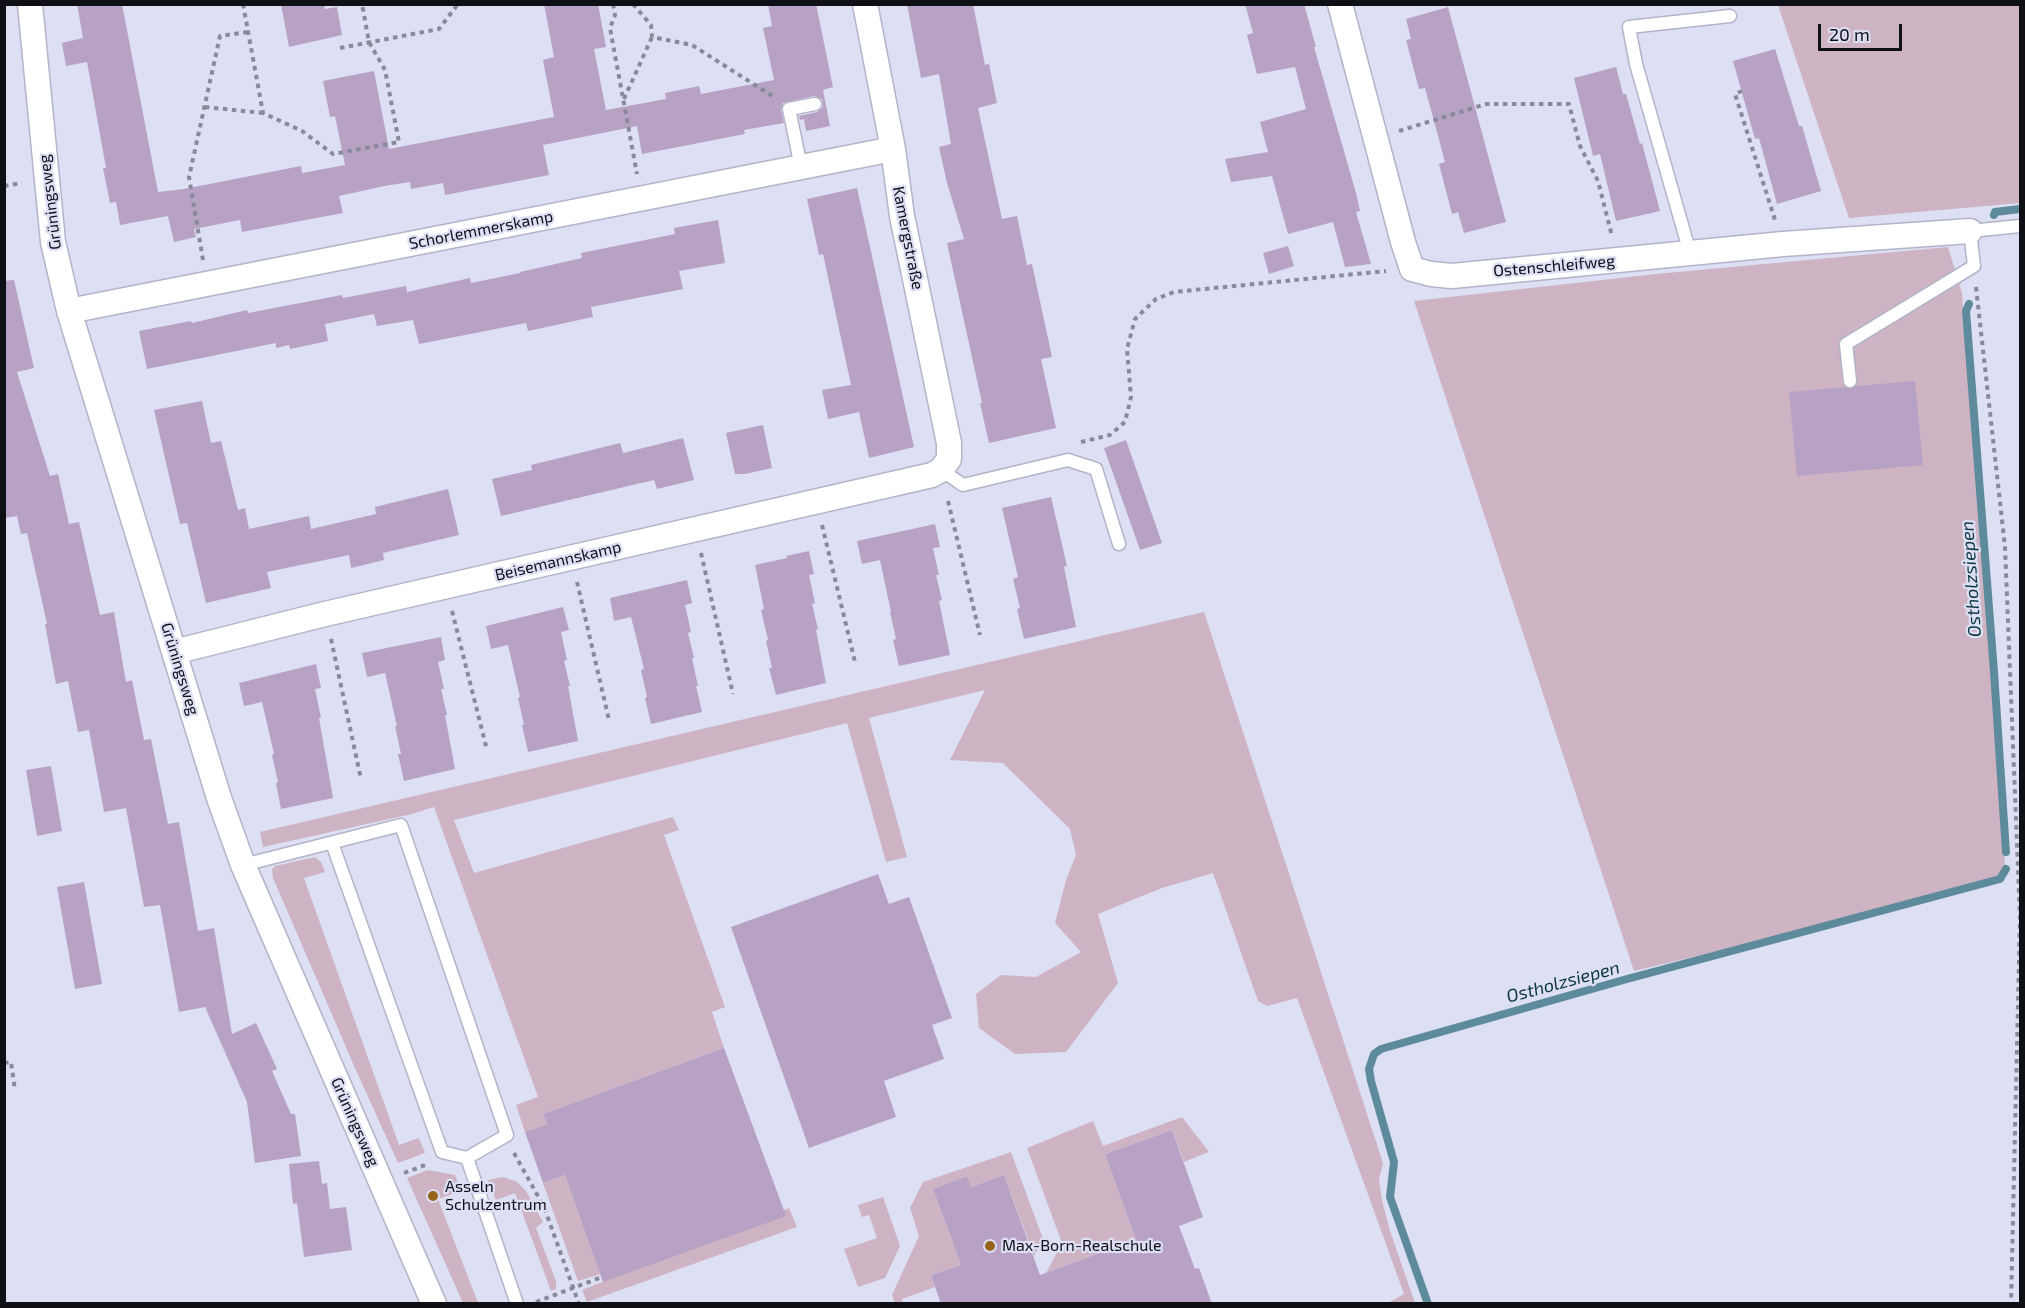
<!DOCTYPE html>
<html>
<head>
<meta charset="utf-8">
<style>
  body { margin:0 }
  #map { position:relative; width:2025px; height:1308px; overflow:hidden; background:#dddff5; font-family:"Exo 2",sans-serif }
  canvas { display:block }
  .frame { position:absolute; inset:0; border:6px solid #0f0f16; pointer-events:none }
  .scale { position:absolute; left:1818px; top:24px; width:84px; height:27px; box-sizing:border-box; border:3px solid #0f0f16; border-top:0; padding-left:8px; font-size:18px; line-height:21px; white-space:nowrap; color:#0f0f16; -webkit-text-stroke:4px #dddff5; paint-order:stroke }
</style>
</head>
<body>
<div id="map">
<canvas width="2025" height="1308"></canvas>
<div class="frame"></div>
<div class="scale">20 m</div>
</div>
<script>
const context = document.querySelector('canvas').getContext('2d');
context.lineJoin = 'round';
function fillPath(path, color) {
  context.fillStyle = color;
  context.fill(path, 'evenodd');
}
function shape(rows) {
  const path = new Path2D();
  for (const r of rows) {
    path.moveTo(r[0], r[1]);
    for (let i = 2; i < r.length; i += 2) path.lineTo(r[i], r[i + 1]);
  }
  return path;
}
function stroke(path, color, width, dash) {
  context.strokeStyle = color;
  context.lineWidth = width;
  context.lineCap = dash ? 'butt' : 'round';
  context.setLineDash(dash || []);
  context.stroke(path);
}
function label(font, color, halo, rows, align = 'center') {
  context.font = font + ' "Exo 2",sans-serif';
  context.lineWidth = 4.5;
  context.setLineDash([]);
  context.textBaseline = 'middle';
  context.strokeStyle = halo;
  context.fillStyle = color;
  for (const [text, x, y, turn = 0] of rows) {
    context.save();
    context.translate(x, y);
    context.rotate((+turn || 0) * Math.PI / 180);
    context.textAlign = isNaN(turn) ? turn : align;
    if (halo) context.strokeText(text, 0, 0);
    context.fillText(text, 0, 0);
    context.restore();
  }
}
const green = shape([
  [1778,5,2020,5,2020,203,1849,218],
  [1948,247,1962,293,2005,865,1998,877,1714,952,1634,971,1414,301,1656,274],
  [1204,612,1383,1163,1379,1179,1382,1200,1390,1231,1415,1303,1388,1303,1404,1294,1297,998,1267,1006,1258,1001,1213,873,1162,888,1098,914,1118,983,1066,1052,1015,1054,979,1028,976,994,1001,975,1036,977,1081,952,1055,923,1066,880,1076,855,1070,829,1003,763,950,760,985,690,869,718,907,857,886,862,847,723,454,820,474,873,673,817,679,830,664,835,725,1007,712,1012,724,1048,543,1114,547,1124,525,1132,516,1105,538,1097,434,807,412,814,263,847,260,832],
  [315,857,321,862,325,872,304,878,399,1145,419,1138,425,1153,398,1163,355,1068,273,878,272,869,275,866],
  [1182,1117,1209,1152,1184,1162,1172,1130,1105,1154,1136,1240,1046,1273,1062,1243,1027,1148,1093,1121,1103,1146],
  [1011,1152,1043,1239,1034,1256,1004,1175,971,1187,967,1176,933,1189,961,1265,931,1275,935,1287,902,1299,903,1303,895,1303,892,1295,919,1236,910,1208,923,1182],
  [428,1170,455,1175,461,1191,438,1199,478,1303,463,1303,407,1178],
  [565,1175,601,1274,578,1281,543,1183],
  [503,1177,517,1182,526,1191,543,1222,536,1228,556,1281,556,1289,551,1291,515,1193,496,1200,488,1180],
  [883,1197,900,1246,885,1278,858,1287,844,1249,877,1238,869,1215,862,1217,858,1205],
  [789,1208,797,1227,587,1302,582,1290]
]);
const stream = shape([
  [1994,215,1995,212,2020,209],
  [1969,304,1966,311,1994,672,2006,852],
  [1428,1304,1390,1197,1394,1162,1371,1081,1369,1069,1374,1054,1381,1049,1627,979,2000,879,2006,869]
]);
const building = shape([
  [77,4,122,4,158,192,184,189,301,166,302,173,345,165,335,116,330,117,323,81,374,71,389,149,554,117,543,60,554,57,544,4,598,4,606,47,594,49,606,110,666,99,665,93,699,86,701,94,774,80,763,28,772,26,768,4,816,4,833,87,823,90,830,126,806,131,804,119,800,120,799,116,817,112,823,107,822,99,814,96,783,103,781,110,784,123,744,130,745,134,642,154,637,126,543,145,549,175,445,195,443,183,411,189,410,182,384,186,339,196,343,213,242,232,240,220,194,229,196,237,174,242,168,216,120,225,116,202,110,203,103,168,106,168,87,62,66,66,62,43,83,38],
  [281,4,324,4,325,9,337,7,342,35,289,47],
  [907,4,973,4,985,65,989,64,997,103,978,108,1002,219,1017,216,1027,265,1032,264,1052,357,1041,359,1056,428,989,443,980,403,982,403,947,243,964,239,947,183,939,147,951,144,939,74,921,78],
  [1245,4,1304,4,1316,47,1314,47,1356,193,1360,211,1356,212,1371,264,1345,267,1333,222,1288,234,1272,176,1231,182,1225,159,1268,152,1260,122,1306,109,1295,67,1257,74,1247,35,1253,33],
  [1448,7,1506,222,1464,233,1458,212,1452,214,1439,164,1445,162,1434,121,1425,88,1419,89,1406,40,1411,39,1406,19],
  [1775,49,1799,126,1802,126,1821,191,1777,204,1759,138,1755,139,1733,61],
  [1616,67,1623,94,1626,94,1640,144,1642,143,1660,211,1616,221,1600,154,1593,156,1574,78],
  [857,188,914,447,869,458,859,412,828,419,822,390,851,385,823,254,819,255,807,199],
  [718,220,725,263,679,271,683,289,591,307,593,317,528,331,526,323,419,344,413,320,377,326,374,314,325,324,328,341,290,349,289,345,276,348,276,343,147,369,139,331,191,321,192,323,247,310,248,313,342,295,343,298,406,286,407,292,470,278,471,283,520,273,520,272,582,258,581,253,675,234,674,228],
  [1288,246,1294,266,1269,274,1263,253],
  [14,280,34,368,17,372,50,476,58,474,69,524,79,522,100,615,114,612,126,682,132,680,144,740,151,739,168,824,179,822,198,931,214,928,232,1034,256,1023,277,1069,272,1071,291,1114,295,1114,301,1156,255,1163,247,1102,205,1007,179,1012,160,905,144,907,126,808,104,812,89,730,78,732,68,681,56,684,45,624,47,624,27,533,21,534,17,516,4,518,4,281],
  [1915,381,1923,465,1797,476,1789,392,1845,387,1850,389,1856,386],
  [202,401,211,443,221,441,238,510,245,508,249,529,309,516,311,529,376,514,375,507,448,489,459,535,383,553,384,560,351,568,349,555,267,572,271,588,206,603,187,523,180,524,154,410],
  [763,425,772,468,745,474,735,474,726,433],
  [683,438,694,480,657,489,654,480,501,516,492,479,532,470,531,465,620,443,623,453],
  [1126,440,1162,543,1140,550,1104,448],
  [1051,497,1067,566,1064,567,1076,627,1024,639,1017,609,1020,608,1013,579,1018,577,1002,508],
  [935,524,940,547,933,548,939,575,936,575,942,600,939,601,950,655,899,666,893,640,896,639,890,612,891,612,880,560,862,564,857,541],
  [809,551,814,574,809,575,815,603,812,604,818,629,816,630,826,683,776,695,769,668,772,668,766,641,768,640,761,610,764,609,755,565,787,558,786,556],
  [687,580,692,603,685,605,691,632,688,633,694,658,692,658,698,686,696,686,702,712,651,724,645,698,647,697,641,670,644,669,631,617,614,621,610,598],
  [563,607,569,630,561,632,567,660,564,661,570,686,568,686,578,741,528,752,522,725,524,725,518,698,520,697,508,645,491,649,486,626],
  [441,637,445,660,438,662,444,689,441,689,447,715,445,715,455,769,404,781,398,754,401,754,395,726,397,726,385,673,367,677,362,653],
  [316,664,321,688,315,689,321,718,319,718,333,798,281,809,276,783,278,782,272,755,274,754,262,702,244,706,239,683],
  [51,766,62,831,37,836,26,770],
  [878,874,889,904,909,897,952,1018,932,1025,944,1059,884,1081,896,1117,809,1148,731,927],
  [84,882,102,984,75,989,57,887],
  [724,1048,786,1216,603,1282,565,1175,543,1183,525,1132,547,1124,543,1114],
  [1172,1130,1203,1217,1179,1226,1195,1269,1199,1268,1212,1304,941,1304,931,1275,961,1265,933,1189,967,1176,971,1187,1004,1175,1040,1275,1136,1240,1105,1154],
  [319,1161,322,1184,327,1183,330,1209,346,1207,352,1250,304,1257,297,1203,293,1204,289,1164]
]);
const path = shape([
  [243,4,263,113,302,131,333,154,399,142,385,70,369,42,362,4],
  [613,4,615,15,610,28,637,174],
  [633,4,651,25,652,37,692,45,774,97],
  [340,48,439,29,458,4],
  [1742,91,1735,94,1775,220],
  [624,99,652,37],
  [205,107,263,113],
  [1399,131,1486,104,1569,104,1580,146,1598,181,1612,236],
  [4,186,22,183],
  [203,260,189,177,220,36,248,32],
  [1976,287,2005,547,2020,918,2011,1304],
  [1081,442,1110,435,1125,422,1131,397,1127,349,1135,319,1156,299,1174,292,1386,271],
  [948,501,980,635],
  [822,525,855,662],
  [701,553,733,694],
  [577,582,609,720],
  [452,611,487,750],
  [331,639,361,779],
  [4,1063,11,1062,15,1090],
  [514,1153,544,1207,579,1304],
  [404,1173,428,1164],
  [536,1302,602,1277]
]);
const lane = shape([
  [801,167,789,109,815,104],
  [1690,253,1636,64,1629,27,1730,16],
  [1850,381,1846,344,1974,266,1970,231,2020,226],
  [941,470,963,485,1068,460,1096,469,1119,544],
  [243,865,401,825,507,1135,467,1158,442,1152,332,843],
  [467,1158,517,1304]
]);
const street = shape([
  [30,4,53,242,69,311,219,798,243,865,434,1304],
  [1340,4,1403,242,1412,269,1431,274,1452,276,1783,244,1970,231],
  [69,311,893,149],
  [174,652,325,614,932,475,941,470,949,459,949,443,902,216,893,149,865,4]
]);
const markers = [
  [433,1196,6,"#976419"],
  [990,1246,6,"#976419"]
];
const streetNames = [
  ["Grüningsweg",50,202,-97],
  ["Schorlemmerskamp",481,230,-11],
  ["Kamergstraße",908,238,79],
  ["Ostenschleifweg",1554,266,-5],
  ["Beisemannskamp",558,561,-13],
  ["Grüningsweg",180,669,73],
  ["Grüningsweg",355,1122,66]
];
const poiNames = [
  ["Asseln",445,1187],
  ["Schulzentrum",445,1205],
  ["Max-Born-Realschule",1002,1246]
];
const waterNames = [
  ["Ostholzsiepen",1971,579,-94],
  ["Ostholzsiepen",1563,982,-15]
];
fillPath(green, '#ceb4c3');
stroke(stream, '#5e8b9b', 8);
fillPath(building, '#b7a2c5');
stroke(lane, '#b2b4c8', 15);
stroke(street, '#b2b4c8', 27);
stroke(path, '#888999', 4, [4.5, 4.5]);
stroke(lane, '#fff', 12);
stroke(street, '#fff', 24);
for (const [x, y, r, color] of markers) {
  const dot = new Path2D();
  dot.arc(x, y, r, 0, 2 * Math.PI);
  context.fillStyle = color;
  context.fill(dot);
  stroke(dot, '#dddff5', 2);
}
label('16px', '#0f0f16', '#dddff5', streetNames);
label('16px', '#0f0f16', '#dddff5', poiNames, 'left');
label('italic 18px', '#0b3744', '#dddff5', waterNames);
</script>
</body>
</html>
